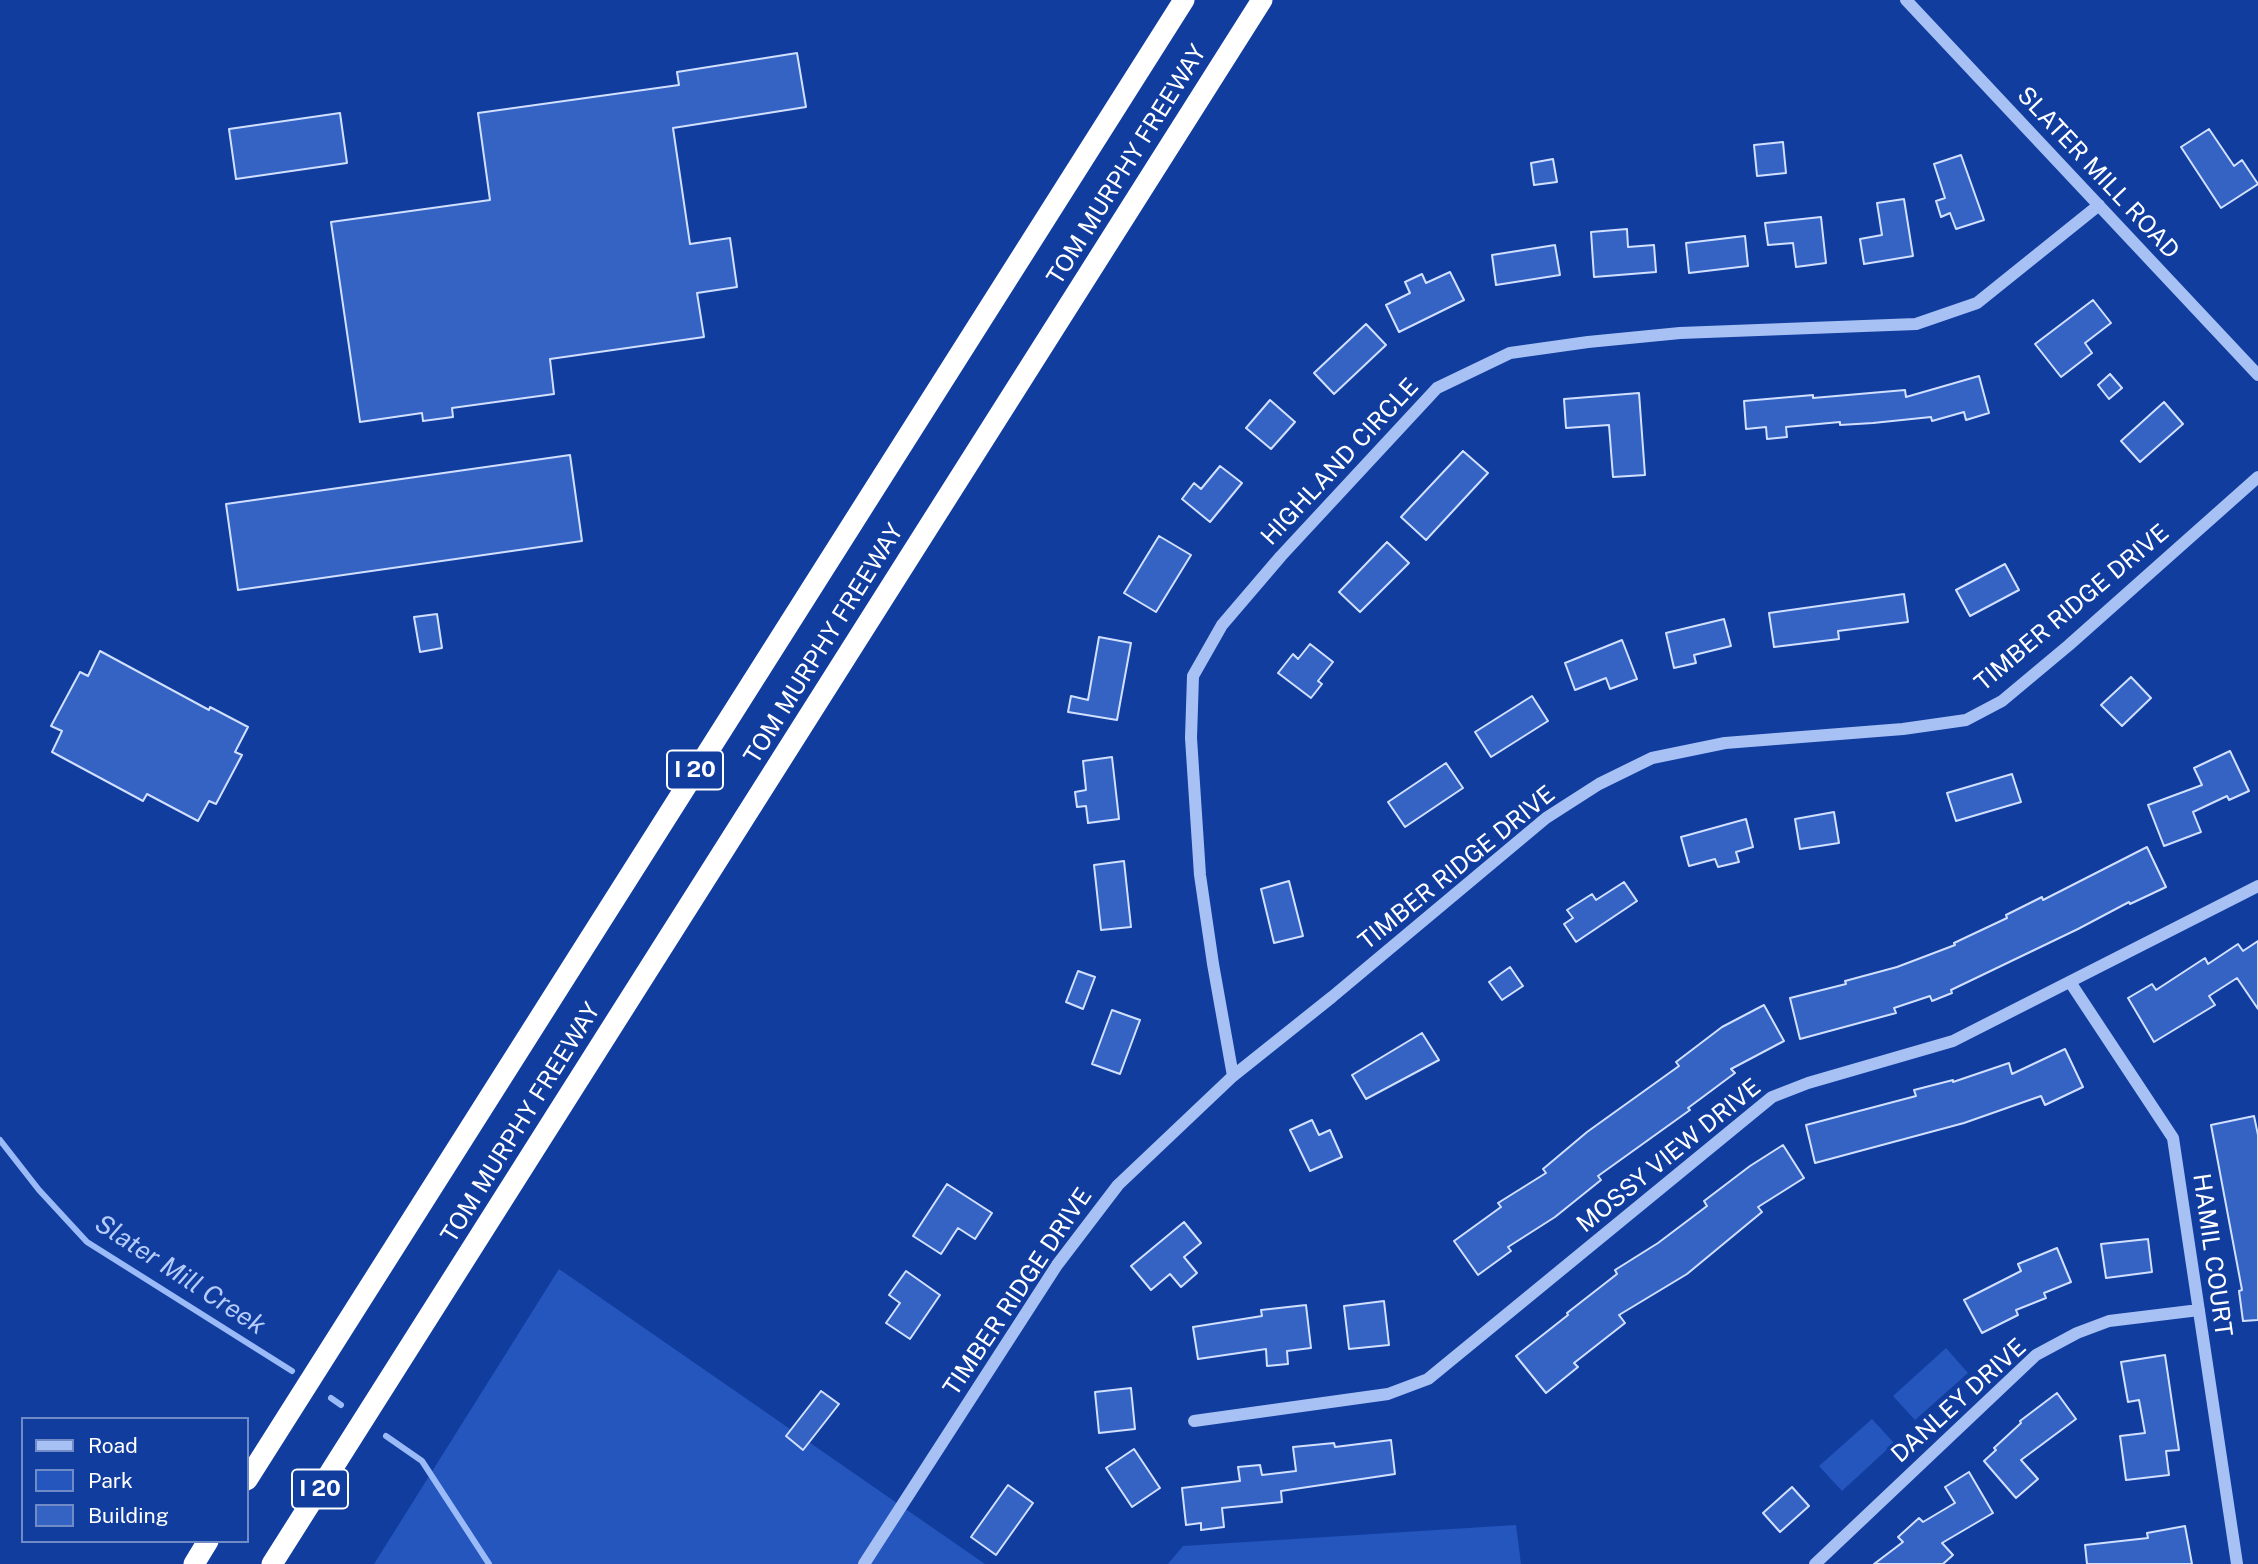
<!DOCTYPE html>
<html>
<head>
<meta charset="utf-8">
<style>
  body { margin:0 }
  #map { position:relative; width:2258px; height:1564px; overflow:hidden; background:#113d9f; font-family:"Public Sans",sans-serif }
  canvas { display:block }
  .legend { position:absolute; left:21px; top:1417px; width:228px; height:126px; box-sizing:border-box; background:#113d9f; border:2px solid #708bc5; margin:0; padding:9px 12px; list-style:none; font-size:21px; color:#fff }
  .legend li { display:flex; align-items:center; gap:14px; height:35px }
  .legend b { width:35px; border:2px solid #708bc5 }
</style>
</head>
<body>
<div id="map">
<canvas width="2258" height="1564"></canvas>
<ul class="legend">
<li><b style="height:9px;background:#a8c1f5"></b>Road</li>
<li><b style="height:19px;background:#2456bd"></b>Park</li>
<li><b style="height:19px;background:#3563c4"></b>Building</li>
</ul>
</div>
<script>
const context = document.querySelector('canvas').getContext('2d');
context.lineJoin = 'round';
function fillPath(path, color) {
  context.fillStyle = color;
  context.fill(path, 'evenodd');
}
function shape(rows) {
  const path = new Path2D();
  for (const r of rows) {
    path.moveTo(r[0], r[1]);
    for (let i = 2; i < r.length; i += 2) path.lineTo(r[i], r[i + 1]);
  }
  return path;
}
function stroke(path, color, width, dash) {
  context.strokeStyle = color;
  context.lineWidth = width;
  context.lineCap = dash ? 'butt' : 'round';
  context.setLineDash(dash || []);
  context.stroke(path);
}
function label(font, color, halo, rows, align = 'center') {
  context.font = font + ' "Public Sans",sans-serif';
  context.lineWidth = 7;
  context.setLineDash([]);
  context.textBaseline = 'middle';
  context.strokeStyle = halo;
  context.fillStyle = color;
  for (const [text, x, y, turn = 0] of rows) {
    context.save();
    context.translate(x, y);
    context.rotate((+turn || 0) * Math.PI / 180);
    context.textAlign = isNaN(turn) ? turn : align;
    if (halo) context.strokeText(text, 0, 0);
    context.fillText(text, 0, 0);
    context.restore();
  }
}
const green = shape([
  [559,1269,985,1564,374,1564],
  [1946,1348,1968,1373,1915,1420,1893,1396],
  [1872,1419,1894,1443,1842,1491,1819,1466],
  [1516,1525,1521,1564,1168,1564,1183,1546]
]);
const stream = shape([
  [0,1140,39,1190,87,1242,292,1371],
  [331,1398,341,1405],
  [386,1436,422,1461,489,1564]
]);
const building = shape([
  [797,53,806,107,673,128,690,244,730,238,737,287,697,293,704,337,550,359,554,394,452,408,453,417,423,421,422,413,360,422,331,222,490,200,478,113,679,85,677,72,797,53],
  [340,113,347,163,236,179,229,129,340,113],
  [2209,129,2234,166,2242,160,2258,184,2221,208,2181,147,2209,129],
  [1783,142,1786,173,1757,176,1754,145,1783,142],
  [1961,155,1984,220,1956,229,1950,213,1941,217,1936,201,1945,198,1934,164,1961,155],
  [1553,159,1557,182,1534,185,1531,163,1553,159],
  [1904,199,1913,256,1864,264,1860,239,1882,235,1877,203,1904,199],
  [1821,217,1826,263,1796,267,1793,243,1768,245,1765,223,1821,217],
  [1627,229,1628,247,1654,245,1656,272,1594,277,1591,232,1627,229],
  [1745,236,1748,266,1689,273,1686,243,1745,236],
  [1555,245,1560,275,1496,285,1492,255,1555,245],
  [1450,272,1464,300,1399,332,1386,305,1410,293,1405,282,1422,274,1426,283,1450,272],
  [2093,300,2111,323,2085,343,2092,353,2061,377,2035,344,2093,300],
  [1366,324,1386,345,1334,394,1314,373,1366,324],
  [2110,374,2122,388,2109,399,2098,385,2110,374],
  [1979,376,1989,413,1966,420,1964,412,1932,421,1931,417,1873,423,1840,425,1840,422,1786,427,1787,437,1767,439,1766,427,1746,429,1744,401,1813,395,1813,398,1905,390,1906,397,1979,376],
  [1639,393,1645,475,1613,477,1609,425,1566,428,1564,399,1639,393],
  [1270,400,1295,422,1271,449,1246,428,1270,400],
  [2164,402,2183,424,2140,462,2121,441,2164,402],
  [1463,451,1488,473,1426,540,1401,517,1463,451],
  [570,455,582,541,238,590,226,504,570,455],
  [1220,466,1242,483,1210,522,1182,499,1194,483,1201,489,1220,466],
  [1159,536,1191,555,1156,612,1124,593,1159,536],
  [1387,542,1409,563,1360,612,1339,592,1387,542],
  [2005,564,2019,590,1970,616,1956,590,2005,564],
  [1904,594,1908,622,1838,631,1839,639,1774,647,1769,613,1904,594],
  [437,614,442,648,420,652,414,617,437,614],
  [1724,619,1731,646,1694,655,1696,663,1674,668,1666,633,1724,619],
  [1099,637,1131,643,1117,720,1068,712,1071,696,1088,700,1099,637],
  [1622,640,1637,679,1610,689,1606,678,1575,690,1565,663,1622,640],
  [1310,644,1333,662,1318,681,1322,684,1311,698,1278,673,1293,654,1298,659,1310,644],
  [100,651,209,710,210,707,248,727,235,752,242,755,216,804,209,801,198,821,147,794,143,801,52,752,62,731,51,726,80,672,88,676,100,651],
  [2131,677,2151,698,2122,726,2101,705,2131,677],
  [1532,696,1548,721,1491,757,1475,732,1532,696],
  [2230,751,2249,791,2229,800,2227,796,2193,812,2201,832,2164,846,2148,805,2202,785,2194,768,2230,751],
  [1112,757,1119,819,1088,823,1086,806,1077,807,1075,792,1086,790,1083,761,1112,757],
  [1446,763,1463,788,1405,827,1388,802,1446,763],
  [2012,774,2021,802,1956,821,1947,793,2012,774],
  [1834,812,1839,843,1800,849,1795,819,1834,812],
  [1746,819,1753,847,1736,852,1739,862,1718,867,1715,859,1689,866,1681,837,1746,819],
  [2147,847,2166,887,2130,904,2129,902,2078,929,1951,990,1952,993,1932,1001,1930,996,1894,1008,1896,1013,1800,1039,1790,998,1846,984,1845,981,1897,967,1955,945,1954,943,2007,918,2006,915,2042,897,2043,900,2147,847],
  [1124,861,1131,927,1101,930,1094,865,1124,861],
  [1289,881,1303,936,1274,943,1261,889,1289,881],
  [1624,882,1637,901,1576,942,1564,924,1573,918,1567,910,1592,894,1596,900,1624,882],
  [2258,941,2258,1009,2237,978,2209,996,2215,1005,2154,1042,2128,998,2152,984,2156,990,2205,958,2208,964,2238,944,2243,951,2258,941],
  [1510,967,1523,986,1502,1000,1489,982,1510,967],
  [1078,971,1095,977,1083,1009,1066,1002,1078,971],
  [1764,1005,1784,1041,1731,1069,1735,1073,1688,1108,1690,1110,1598,1176,1601,1180,1555,1217,1508,1247,1511,1251,1478,1275,1454,1241,1501,1207,1498,1203,1546,1173,1543,1169,1587,1132,1679,1066,1676,1062,1722,1027,1764,1005],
  [1112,1010,1140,1020,1120,1074,1092,1064,1112,1010],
  [1422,1033,1439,1060,1366,1099,1352,1075,1422,1033],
  [2065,1049,2083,1087,2045,1105,2041,1096,1964,1123,1815,1163,1806,1125,1916,1096,1914,1090,1953,1080,1953,1082,2009,1063,2012,1074,2065,1049],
  [2254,1116,2258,1135,2258,1320,2243,1321,2239,1291,2242,1290,2211,1125,2254,1116],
  [1312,1120,1319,1135,1330,1130,1342,1157,1310,1171,1290,1130,1312,1120],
  [1783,1145,1804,1178,1758,1207,1762,1212,1687,1274,1619,1315,1625,1323,1574,1363,1578,1367,1546,1393,1516,1356,1568,1315,1567,1313,1617,1274,1615,1270,1658,1243,1707,1206,1704,1201,1750,1166,1783,1145],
  [947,1184,992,1213,975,1239,958,1228,941,1254,913,1236,947,1184],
  [1184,1222,1201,1243,1184,1257,1197,1273,1181,1287,1170,1274,1151,1290,1131,1266,1184,1222],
  [2148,1239,2152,1272,2106,1278,2101,1244,2148,1239],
  [2057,1248,2071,1282,2044,1293,2046,1298,2016,1310,2018,1315,1982,1333,1964,1300,2021,1271,2018,1264,2057,1248],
  [906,1271,940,1295,910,1339,886,1323,900,1303,889,1295,906,1271],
  [1384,1301,1389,1345,1349,1349,1344,1306,1384,1301],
  [1306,1305,1311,1348,1287,1351,1288,1364,1267,1366,1266,1349,1198,1359,1193,1327,1262,1316,1261,1310,1306,1305],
  [2165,1355,2179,1450,2166,1451,2169,1475,2126,1480,2120,1436,2145,1433,2139,1400,2128,1402,2121,1362,2165,1355],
  [1131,1388,1135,1429,1099,1433,1095,1392,1131,1388],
  [821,1391,839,1404,803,1450,786,1436,821,1391],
  [2057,1393,2076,1419,2021,1460,2038,1479,2016,1498,1984,1461,1996,1450,1994,1448,2021,1423,2020,1421,2057,1393],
  [1391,1440,1395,1474,1281,1491,1282,1502,1222,1508,1224,1527,1201,1530,1201,1523,1186,1525,1182,1488,1240,1481,1238,1467,1260,1465,1262,1475,1296,1471,1293,1447,1334,1443,1335,1447,1391,1440],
  [1134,1449,1160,1488,1132,1507,1106,1468,1134,1449],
  [1969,1472,1993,1513,1942,1543,1953,1555,1943,1564,1874,1564,1903,1542,1898,1537,1919,1518,1923,1522,1955,1503,1945,1487,1969,1472],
  [1008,1485,1033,1503,996,1555,971,1537,1008,1485],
  [1792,1487,1809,1506,1780,1532,1763,1513,1792,1487],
  [2185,1526,2192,1564,2087,1564,2085,1545,2148,1538,2147,1533,2185,1526]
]);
const minor = shape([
  [1906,0,2258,375],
  [2070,982,2173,1138,2237,1564],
  [1233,1076,1213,964,1200,875,1191,738,1193,676,1222,625,1281,556,1437,388,1510,353,1588,342,1680,333,1916,324,1977,303,2099,205],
  [1194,1421,1388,1394,1428,1379,1772,1097,1808,1083,1953,1041,2258,886],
  [864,1564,1057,1265,1118,1185,1233,1076,1332,997,1546,818,1599,784,1652,758,1725,743,1903,729,1966,720,2002,701,2069,645,2258,477],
  [1815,1564,2036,1355,2077,1333,2109,1321,2199,1310]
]);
const highway = shape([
  [247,1480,1184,0],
  [194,1564,208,1541],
  [272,1564,1262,0]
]);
const shields = [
  [695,770,56],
  [320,1489,56]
];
const shieldNames = [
  ["I 20",695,770],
  ["I 20",320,1489]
];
const streetNames = [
  ["TOM MURPHY FREEWAY",1127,165,-58],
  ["SLATER MILL ROAD",2098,173,47],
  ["HIGHLAND CIRCLE",1340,462,-47],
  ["TIMBER RIDGE DRIVE",2072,608,-40],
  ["TOM MURPHY FREEWAY",824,644,-58],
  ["TIMBER RIDGE DRIVE",1457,868,-39],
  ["TOM MURPHY FREEWAY",521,1123,-58],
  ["MOSSY VIEW DRIVE",1669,1156,-39],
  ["HAMIL COURT",2212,1255,82],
  ["TIMBER RIDGE DRIVE",1018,1292,-56],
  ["DANLEY DRIVE",1959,1401,-42]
];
const waterNames = [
  ["Slater Mill Creek",180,1275,33]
];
fillPath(green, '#2456bd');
stroke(stream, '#9abaf8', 6);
fillPath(building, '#3563c4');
stroke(building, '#d1e0fe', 2);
stroke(minor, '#a8c1f5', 12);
stroke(highway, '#fff', 21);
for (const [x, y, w] of shields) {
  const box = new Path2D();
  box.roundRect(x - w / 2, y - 19.5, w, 39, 5);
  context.fillStyle = '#113d9f';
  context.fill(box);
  stroke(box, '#fff', 2);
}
label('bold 23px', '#fff', null, shieldNames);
label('24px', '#fff', '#113d9f', streetNames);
label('italic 26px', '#b5ccfb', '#113d9f', waterNames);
</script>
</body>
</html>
